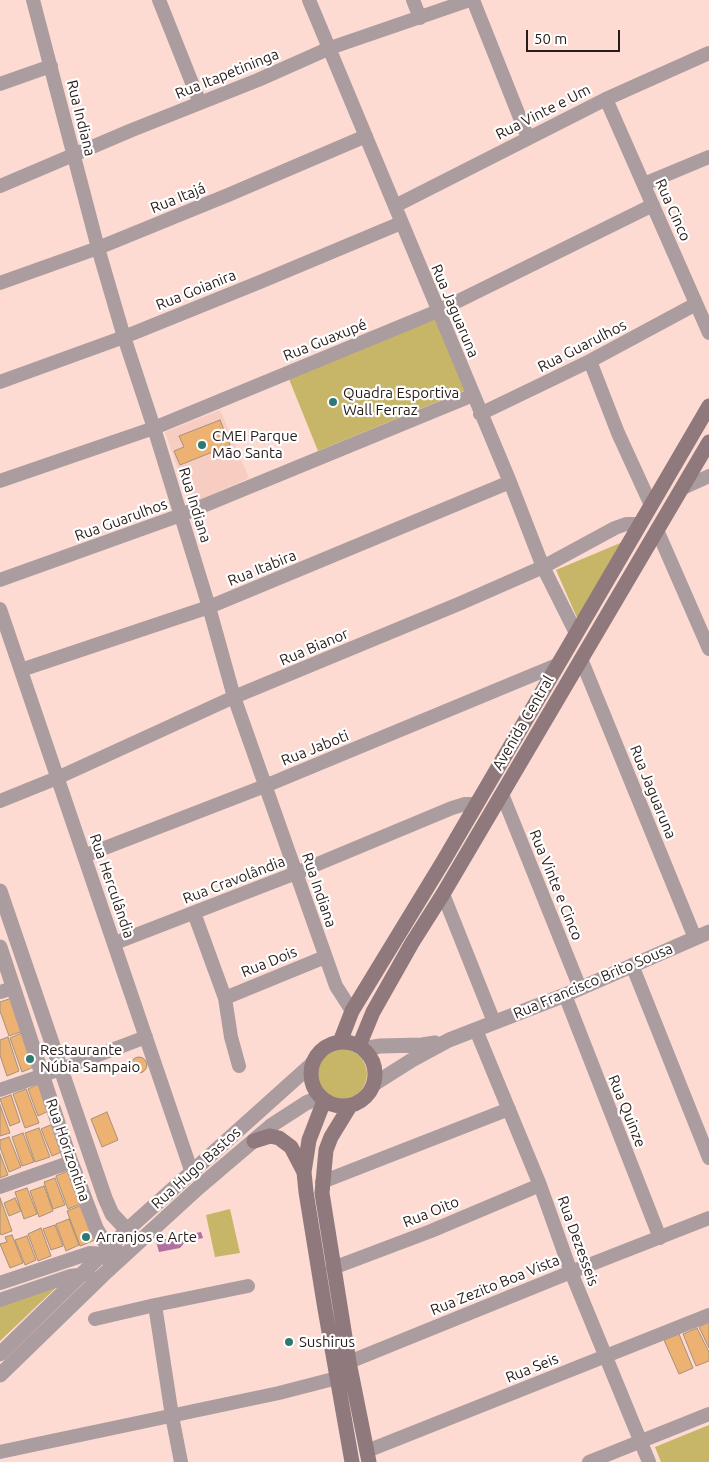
<!DOCTYPE html>
<html>
<head>
<meta charset="utf-8">
<style>
  body { margin:0 }
  #map { position:relative; width:709px; height:1462px; overflow:hidden; background:#fddbd2; font-family:Ubuntu,sans-serif }
  canvas { display:block }
  .scale { position:absolute; left:526px; top:30px; width:94px; height:22px; box-sizing:border-box; border:2px solid #281c19; border-top:0; padding-left:6px; font-size:15px; line-height:18px; white-space:nowrap; color:#281c19; -webkit-text-stroke:4px #fff; paint-order:stroke }
</style>
</head>
<body>
<div id="map">
<canvas width="709" height="1462"></canvas>
<div class="scale">50 m</div>
</div>
<script>
const context = document.querySelector('canvas').getContext('2d');
context.lineJoin = 'round';
function fillPath(path, color) {
  context.fillStyle = color;
  context.fill(path, 'evenodd');
}
function shape(rows) {
  const path = new Path2D();
  for (const r of rows) {
    if (r.length === 3) {
      path.moveTo(r[0] + r[2], r[1]);
      path.arc(r[0], r[1], r[2], 0, 2 * Math.PI);
      continue;
    }
    path.moveTo(r[0], r[1]);
    for (let i = 2; i < r.length; i += 2) path.lineTo(r[i], r[i + 1]);
  }
  return path;
}
function stroke(path, color, width, dash) {
  context.strokeStyle = color;
  context.lineWidth = width;
  context.lineCap = dash ? 'butt' : 'round';
  context.setLineDash(dash || []);
  context.stroke(path);
}
function label(font, color, halo, rows, align = 'center') {
  context.font = font + ' Ubuntu,sans-serif';
  context.lineWidth = 4.5;
  context.setLineDash([]);
  context.textBaseline = 'middle';
  context.strokeStyle = halo;
  context.fillStyle = color;
  for (const [text, x, y, turn = 0] of rows) {
    context.save();
    context.translate(x, y);
    context.rotate((+turn || 0) * Math.PI / 180);
    context.textAlign = isNaN(turn) ? turn : align;
    if (halo) context.strokeText(text, 0, 0);
    context.fillText(text, 0, 0);
    context.restore();
  }
}
const built = shape([
  [220,410,249,478,190,505,165,432]
]);
const green = shape([
  [436,318,466,390,318,451,289,379],
  [625,541,578,620,556,570],
  [342,1074,25],
  [230,1209,240,1253,215,1257,206,1215],
  [61,1283,0,1341,0,1304],
  [709,1425,709,1462,661,1462,655,1447]
]);
const water = shape([
  [201,1232,203,1238,185,1242,180,1248,159,1252,156,1241]
]);
const building = shape([
  [220,420,230,445,180,465,174,451,184,447,179,436,220,420],
  [12,998,23,1031,9,1036,0,1011,0,1002,12,998],
  [24,1032,36,1066,22,1072,10,1038,24,1032],
  [8,1037,19,1071,7,1076,0,1055,0,1040,8,1037],
  [139,1065,8],
  [41,1083,51,1110,38,1116,28,1089,41,1083],
  [26,1089,39,1123,25,1128,13,1094,26,1089],
  [11,1095,20,1122,10,1126,0,1099,11,1095],
  [0,1105,10,1133,0,1136,0,1105],
  [107,1112,118,1140,102,1147,91,1119,107,1112],
  [53,1124,64,1151,52,1156,41,1129,53,1124],
  [39,1128,50,1157,35,1162,25,1133,39,1128],
  [23,1133,34,1162,22,1166,12,1137,23,1133],
  [9,1137,21,1167,9,1172,0,1147,0,1140,9,1137],
  [0,1154,8,1175,0,1178,0,1154],
  [70,1170,83,1203,68,1209,56,1176,70,1170],
  [55,1178,65,1205,53,1209,44,1182,55,1178],
  [44,1186,53,1211,39,1217,30,1191,44,1186],
  [27,1188,37,1214,24,1219,15,1192,27,1188],
  [0,1198,12,1231,1,1235,0,1233,0,1198],
  [15,1198,21,1211,9,1216,4,1203,15,1198],
  [82,1205,95,1240,80,1246,67,1211,82,1205],
  [69,1219,79,1245,66,1251,56,1224,69,1219],
  [55,1225,63,1246,51,1250,43,1229,55,1225],
  [41,1228,51,1256,38,1261,28,1234,41,1228],
  [12,1235,23,1263,10,1268,0,1244,7,1242,5,1237,12,1235],
  [27,1236,36,1260,25,1265,15,1240,27,1236],
  [709,1322,709,1348,699,1327,709,1322],
  [697,1328,709,1352,709,1361,696,1366,683,1334,697,1328],
  [679,1334,693,1368,679,1374,664,1340,679,1334]
]);
const minor = shape([
  [33,0,98,248,124,337,154,428,209,607,234,697,336,986,352,1011],
  [159,0,200,103],
  [309,0,510,482,543,567,576,633],
  [413,0,420,18],
  [473,0,528,138],
  [0,84,51,66],
  [606,99,709,333],
  [644,184,709,157],
  [0,186,132,130,258,80,330,48,470,0],
  [395,206,606,99,709,53],
  [0,283,98,248,228,195,366,136],
  [590,361,618,433,651,505],
  [0,382,124,337,260,282,401,223],
  [480,414,590,361,696,304],
  [0,481,154,428,438,311,653,205],
  [683,488,709,476],
  [657,530,709,649],
  [0,580,181,515,473,395],
  [0,609,192,1173],
  [581,659,695,938],
  [21,670,209,607,510,482],
  [502,794,580,988],
  [0,801,57,778,234,697,461,603,543,567,615,528,626,524,640,524],
  [84,856,265,786,557,665],
  [443,894,494,1022],
  [194,913,225,998,231,1037,239,1066],
  [115,943,296,873,452,808,465,804,475,804],
  [632,965,709,1158],
  [0,992,13,988],
  [565,995,660,1238],
  [225,998,325,957],
  [476,1030,540,1185,571,1272,649,1462],
  [0,1090,61,1069,146,1037],
  [322,1182,509,1109],
  [0,1187,71,1162],
  [333,1268,431,1231,540,1185],
  [0,1283,90,1253,104,1254,108,1260],
  [0,1300,70,1276,88,1274],
  [155,1305,172,1416,181,1462],
  [95,1319,155,1305,248,1286],
  [349,1362,571,1272,709,1218],
  [367,1451,709,1315],
  [0,1452,279,1393,337,1378],
  [589,1462,709,1414]
]);
const tertiary = shape([
  [0,891,105,1198,112,1214,127,1230,131,1239],
  [0,947,71,1162,96,1228,103,1240,118,1252],
  [363,1049,380,1046,422,1045,435,1043],
  [374,1084,412,1060,449,1040,565,995,709,932],
  [0,1354,127,1230,312,1064],
  [0,1375,103,1275,198,1188,272,1125,306,1103,320,1097]
]);
const secondary = shape([
  [343,1074,32],
  [340,1042,352,1011,444,860,709,406],
  [359,1046,373,1012,412,943,443,894,709,442],
  [324,1101,309,1140,304,1172,306,1192,325,1309,352,1462],
  [350,1106,331,1137,326,1150,322,1193,349,1362,369,1462],
  [254,1141,270,1136,279,1138,291,1147,304,1172]
]);
const markers = [
  [333,402,5,"#2f7873"],
  [202,445,5,"#2f7873"],
  [30,1059,5,"#2f7873"],
  [86,1237,5,"#2f7873"],
  [289,1342,5,"#2f7873"]
];
const streetNames = [
  ["Rua Itapetininga",227,74,-22],
  ["Rua Vinte e Um",543,112,-27],
  ["Rua Indiana",81,118,76],
  ["Rua Itajá",178,198,-22],
  ["Rua Cinco",673,210,66],
  ["Rua Goianira",196,290,-22],
  ["Rua Jaguaruna",455,311,67],
  ["Rua Guaxupé",325,340,-22],
  ["Rua Guarulhos",582,346,-27],
  ["Rua Indiana",195,505,73],
  ["Rua Guarulhos",121,520,-20],
  ["Rua Itabira",262,568,-22],
  ["Rua Bianor",314,647,-23],
  ["Avenida Central",523,723,-60],
  ["Rua Jaboti",315,748,-22],
  ["Rua Jaguaruna",653,792,68],
  ["Rua Cravolândia",234,880,-21],
  ["Rua Vinte e Cinco",556,885,68],
  ["Rua Herculândia",112,886,71],
  ["Rua Indiana",319,890,71],
  ["Rua Dois",269,962,-22],
  ["Rua Francisco Brito Sousa",593,981,-23],
  ["Rua Quinze",627,1111,68],
  ["Rua Horizontina",68,1150,71],
  ["Rua Hugo Bastos",196,1168,-42],
  ["Rua Oito",431,1212,-22],
  ["Rua Dezesseis",578,1241,70],
  ["Rua Zezito Boa Vista",495,1285,-22],
  ["Rua Seis",532,1368,-22]
];
const poiNames = [
  ["Quadra Esportiva",343,393],
  ["Wall Ferraz",343,410],
  ["CMEI Parque",212,436],
  ["Mão Santa",212,453],
  ["Restaurante",40,1050],
  ["Núbia Sampaio",40,1067],
  ["Arranjos e Arte",96,1237],
  ["Sushirus",299,1342]
];
fillPath(built, '#f7cdc2');
fillPath(green, '#c7b668');
fillPath(water, '#b16fa2');
fillPath(building, '#edb171');
stroke(building, '#a6917c', 1);
stroke(minor, '#ab9c9f', 14);
stroke(tertiary, '#ab9c9f', 15);
stroke(secondary, '#8f797d', 15);
for (const [x, y, r, color] of markers) {
  const dot = new Path2D();
  dot.arc(x, y, r, 0, 2 * Math.PI);
  context.fillStyle = color;
  context.fill(dot);
  stroke(dot, '#fff', 2);
}
label('15px', '#281c19', '#fff', streetNames);
label('15px', '#281c19', '#fff', poiNames, 'left');
</script>
</body>
</html>
